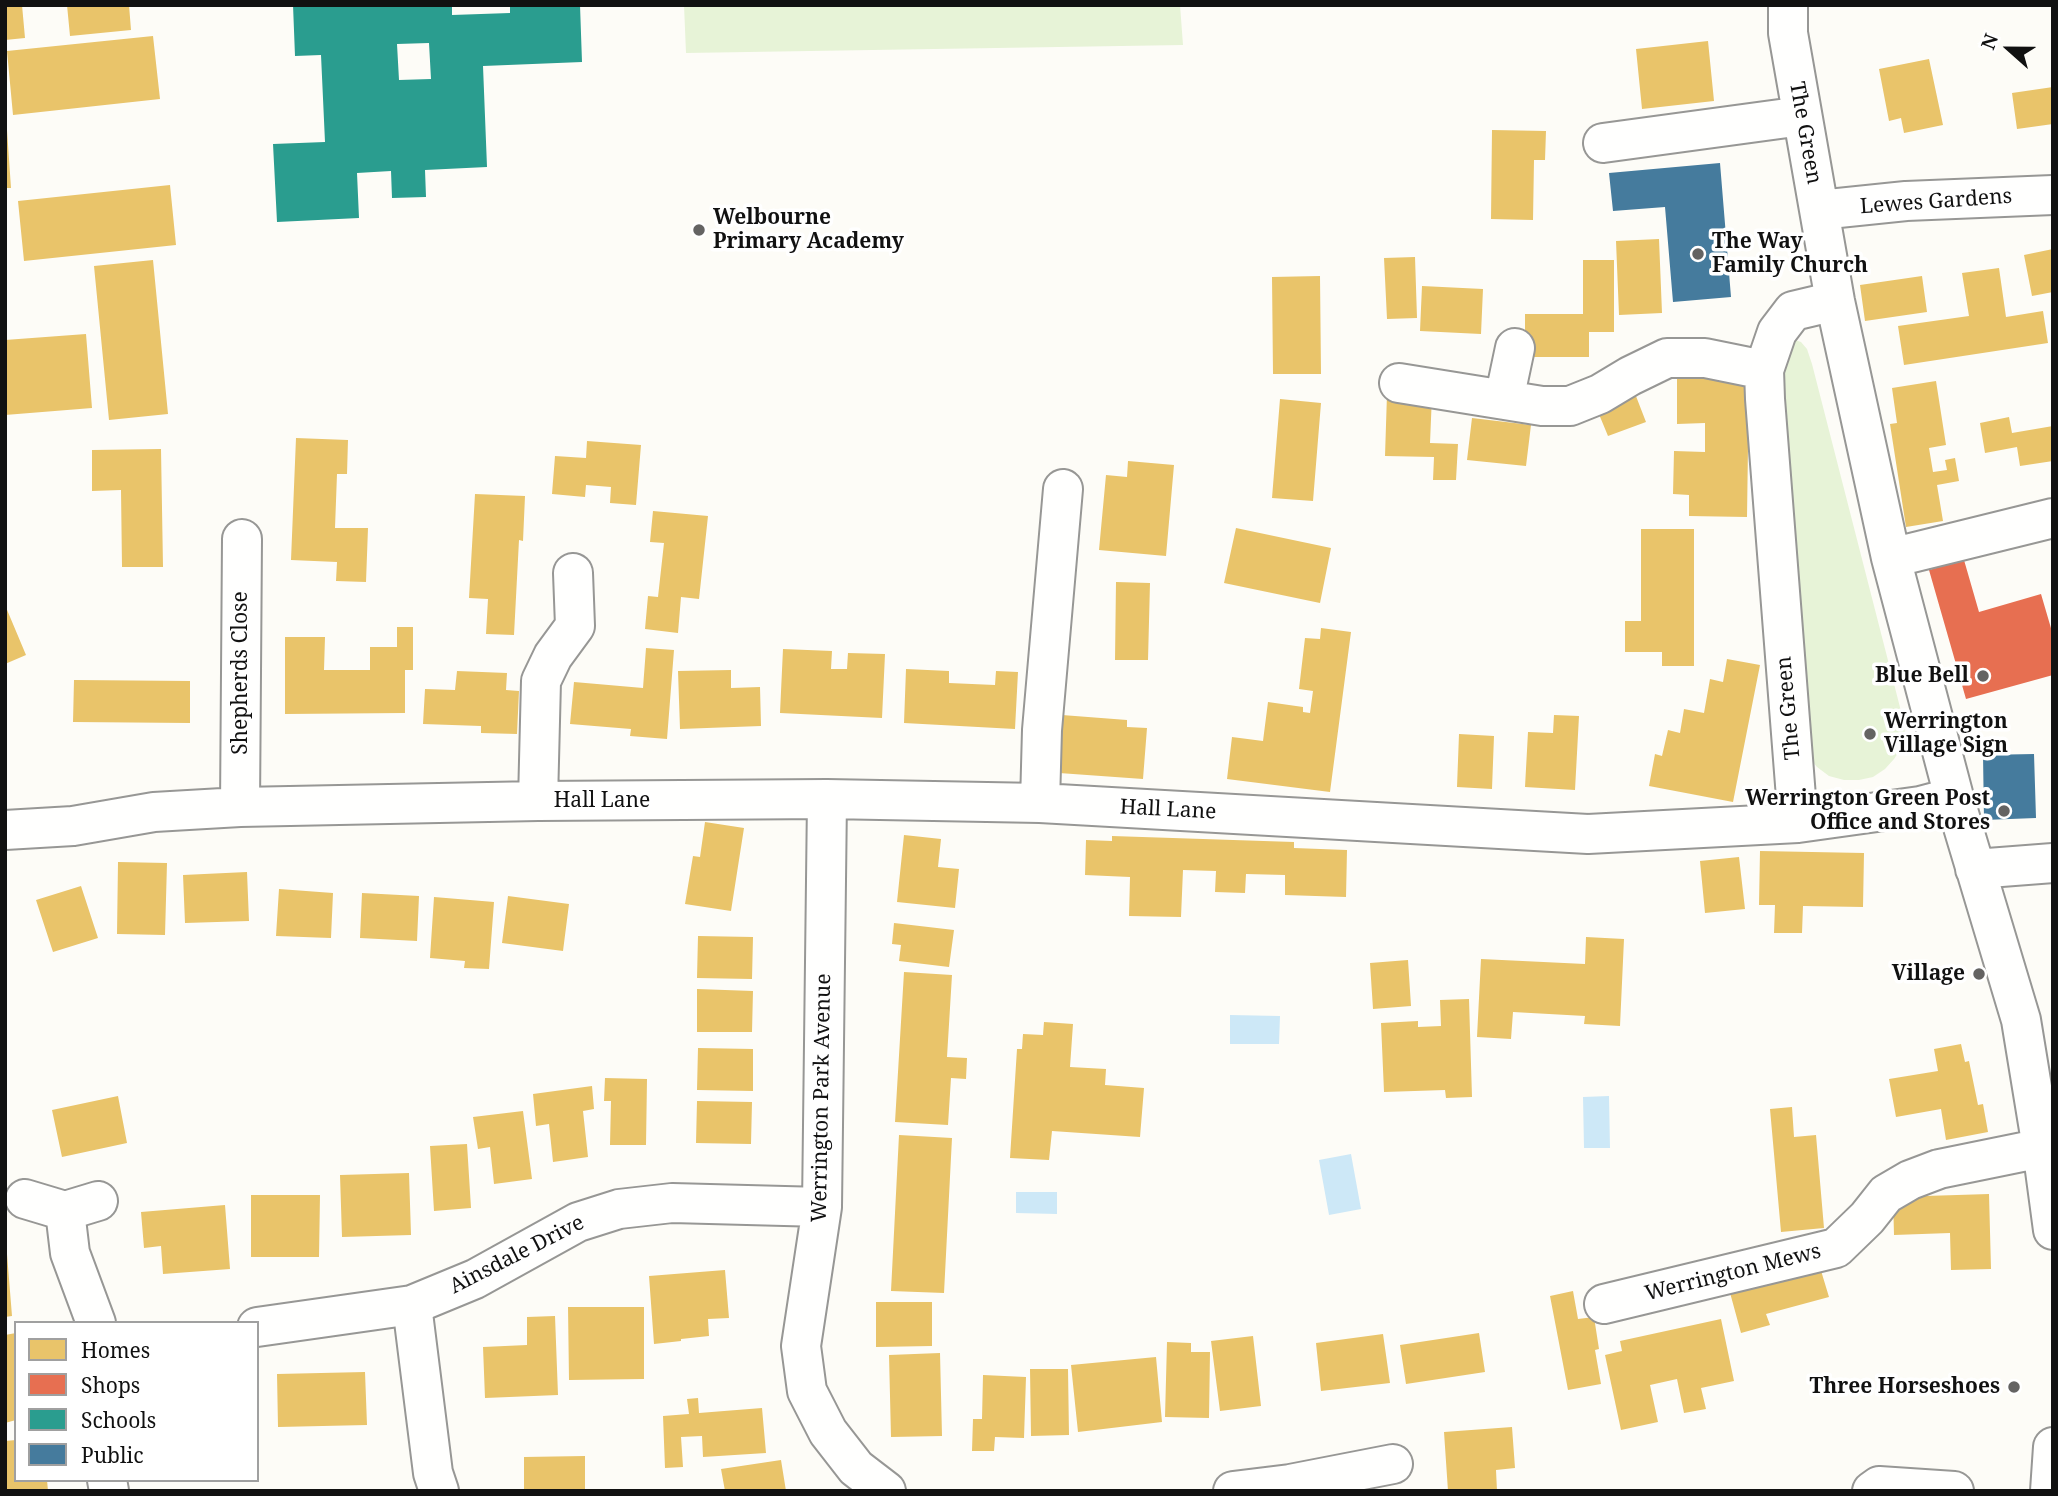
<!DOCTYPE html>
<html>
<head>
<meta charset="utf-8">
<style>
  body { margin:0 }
  #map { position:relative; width:2058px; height:1496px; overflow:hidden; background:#fdfcf7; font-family:"Noto Serif",serif }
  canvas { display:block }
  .frame { position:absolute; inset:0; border:7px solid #111; pointer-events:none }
  .legend { position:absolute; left:14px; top:1321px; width:245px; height:161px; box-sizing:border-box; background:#fff; border:2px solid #a0a0a0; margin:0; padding:9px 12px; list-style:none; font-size:21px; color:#111 }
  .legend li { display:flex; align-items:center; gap:14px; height:35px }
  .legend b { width:35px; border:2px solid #a0a0a0 }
  .north { position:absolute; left:1974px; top:14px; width:70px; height:70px; -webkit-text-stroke:5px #fff; paint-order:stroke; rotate:291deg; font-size:19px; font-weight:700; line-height:28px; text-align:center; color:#111 }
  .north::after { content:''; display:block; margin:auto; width:24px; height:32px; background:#111; clip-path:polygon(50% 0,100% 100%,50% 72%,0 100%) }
</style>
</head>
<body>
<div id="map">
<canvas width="2058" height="1496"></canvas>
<div class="frame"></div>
<ul class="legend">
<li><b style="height:19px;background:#e9c46a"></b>Homes</li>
<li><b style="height:19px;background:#e76f51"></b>Shops</li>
<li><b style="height:19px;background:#2a9d8f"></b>Schools</li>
<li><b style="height:19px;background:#457b9d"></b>Public</li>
</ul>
<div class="north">N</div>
</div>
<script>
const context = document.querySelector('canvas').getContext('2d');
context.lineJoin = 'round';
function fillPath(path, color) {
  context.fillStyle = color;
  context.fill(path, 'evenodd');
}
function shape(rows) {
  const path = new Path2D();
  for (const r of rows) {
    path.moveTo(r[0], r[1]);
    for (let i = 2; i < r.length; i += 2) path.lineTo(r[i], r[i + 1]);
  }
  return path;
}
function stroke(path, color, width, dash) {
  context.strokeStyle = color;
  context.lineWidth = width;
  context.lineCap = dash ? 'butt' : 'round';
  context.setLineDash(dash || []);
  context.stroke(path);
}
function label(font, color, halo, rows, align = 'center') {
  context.font = font + ' "Noto Serif",serif';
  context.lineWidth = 7;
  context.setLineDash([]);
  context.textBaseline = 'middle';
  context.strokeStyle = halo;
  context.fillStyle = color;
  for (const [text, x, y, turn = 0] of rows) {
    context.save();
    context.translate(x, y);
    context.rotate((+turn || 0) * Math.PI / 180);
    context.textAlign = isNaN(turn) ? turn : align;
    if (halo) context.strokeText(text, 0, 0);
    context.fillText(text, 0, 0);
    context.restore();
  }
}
const green = shape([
  [684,5,1180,5,1183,45,686,53],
  [1795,340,1801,342,1807,349,1812,364,1903,719,1905,734,1902,747,1894,759,1885,769,1873,777,1859,780,1844,780,1829,776,1817,767,1807,755,1801,741,1783,355]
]);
const water = shape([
  [1230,1015,1280,1016,1279,1044,1230,1044],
  [1609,1096,1610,1148,1584,1148,1583,1097],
  [1351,1154,1361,1209,1329,1215,1319,1160],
  [1016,1192,1057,1192,1057,1214,1016,1213]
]);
const homes = shape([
  [5,5,22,5,25,38,5,40],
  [67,5,129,5,131,30,70,36],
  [153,36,160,99,13,115,7,51],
  [1708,41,1714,101,1642,109,1636,49],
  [1929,59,1943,125,1904,133,1901,118,1889,121,1879,69],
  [2053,87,2053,124,2017,129,2012,93],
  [5,130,7,130,11,188,5,188],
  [1492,130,1546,131,1545,160,1534,160,1533,220,1491,219],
  [170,185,176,245,24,261,18,201],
  [1659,239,1662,313,1619,315,1616,241],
  [2053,249,2053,292,2032,296,2024,255],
  [1415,257,1417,318,1387,319,1384,258],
  [153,260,168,414,109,420,94,266],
  [1583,260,1614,260,1614,332,1589,332,1589,357,1525,357,1525,314,1583,314],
  [1999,268,2006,317,2043,311,2048,343,1904,365,1898,326,1969,316,1962,273],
  [1320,276,1321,374,1273,374,1272,277],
  [1922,276,1927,312,1865,321,1860,285],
  [1422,286,1483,289,1481,334,1420,331],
  [86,334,92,408,5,415,5,340],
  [1677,376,1749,377,1747,517,1689,516,1689,495,1673,494,1674,451,1705,452,1705,423,1677,424],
  [1936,381,1946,445,1929,448,1933,472,1947,470,1945,460,1955,458,1959,481,1937,485,1943,521,1906,527,1890,424,1897,423,1892,388],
  [1634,391,1646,422,1608,436,1596,407],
  [1387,394,1432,395,1430,443,1458,444,1456,480,1433,480,1434,457,1385,456],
  [1280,399,1321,403,1313,501,1272,498],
  [2009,417,2012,433,2053,426,2053,461,2020,466,2017,447,1985,453,1980,423],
  [1472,418,1531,425,1526,466,1467,460],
  [296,438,348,440,347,474,337,474,335,528,368,528,366,582,336,581,337,562,291,560],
  [587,441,641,445,636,505,610,503,611,487,586,485,585,497,552,494,555,456,586,458],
  [161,449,163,567,122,567,121,490,92,491,92,450],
  [1128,461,1174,465,1166,556,1099,550,1106,475,1127,477],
  [475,494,525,496,523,541,519,540,514,635,486,634,488,599,469,598],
  [653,511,708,516,699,599,681,597,678,633,645,629,648,596,658,597,664,543,650,542],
  [1236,528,1331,548,1320,603,1224,583],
  [1641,529,1694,529,1694,666,1662,666,1662,652,1625,652,1625,621,1641,621],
  [1116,582,1150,583,1148,660,1115,660],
  [5,605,26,655,5,664],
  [397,627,413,627,413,670,405,670,405,713,285,714,285,637,325,637,324,670,370,670,370,647,397,647],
  [1321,628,1351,632,1330,792,1227,779,1232,737,1263,741,1268,702,1303,707,1303,712,1310,713,1313,691,1299,689,1305,638,1320,639],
  [646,648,674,650,667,739,630,736,631,729,570,724,574,682,643,688],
  [783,649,832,651,831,669,847,669,848,653,885,654,882,718,780,713],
  [1727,659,1760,665,1733,802,1649,786,1655,754,1662,756,1668,730,1680,733,1684,709,1704,713,1710,679,1723,682],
  [906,669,949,671,949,683,995,685,996,671,1018,672,1015,729,904,723],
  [731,670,731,688,760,687,761,726,680,729,678,671],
  [457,671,507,673,506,690,519,691,517,734,481,733,481,726,423,724,425,689,455,690],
  [74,680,190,681,190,723,73,722],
  [1049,714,1127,720,1127,727,1147,728,1143,779,1045,772],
  [1554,715,1579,716,1575,790,1525,787,1528,732,1553,733],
  [1459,734,1494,736,1492,789,1457,787],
  [705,822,744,828,731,911,685,904,693,856,700,857],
  [904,835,941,839,938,867,959,869,955,908,897,902],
  [1112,836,1294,842,1294,848,1347,850,1346,897,1285,895,1285,875,1246,874,1245,893,1215,892,1216,871,1183,870,1181,917,1129,916,1130,877,1085,875,1086,840,1112,841],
  [1760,851,1864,853,1863,907,1803,906,1802,933,1774,933,1775,905,1759,905],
  [1739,857,1745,909,1705,913,1700,861],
  [118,862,167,863,165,935,117,934],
  [247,872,249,921,185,923,183,875],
  [81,886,98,938,53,952,36,900],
  [279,889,333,893,331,938,276,936],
  [362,893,419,896,417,941,360,938],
  [508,896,569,904,563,951,502,943],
  [434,897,494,902,489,969,464,968,465,961,430,958],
  [894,923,954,930,949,967,899,961,901,945,892,944],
  [698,936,753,937,752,979,697,978],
  [1586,937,1624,939,1620,1026,1584,1024,1585,1016,1513,1012,1511,1039,1477,1037,1481,959,1585,964],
  [1408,960,1411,1006,1373,1009,1370,963],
  [904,972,952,975,947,1057,967,1058,966,1079,951,1078,948,1125,895,1122],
  [697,989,753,991,752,1032,697,1032],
  [1469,999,1472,1097,1446,1098,1445,1090,1384,1092,1381,1023,1418,1021,1418,1027,1441,1026,1440,1000],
  [1044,1022,1073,1024,1070,1067,1106,1069,1105,1085,1144,1088,1140,1137,1052,1131,1049,1160,1010,1158,1017,1049,1022,1049,1023,1034,1043,1035],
  [1961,1044,1965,1062,1969,1061,1978,1105,1983,1104,1988,1132,1946,1140,1941,1109,1896,1117,1889,1079,1938,1071,1934,1049],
  [698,1048,753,1049,753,1091,697,1090],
  [605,1078,647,1079,646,1145,610,1145,611,1101,604,1101],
  [592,1086,594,1109,583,1111,588,1157,553,1162,549,1124,536,1126,533,1094],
  [118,1096,127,1143,62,1157,52,1110],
  [697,1101,752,1102,751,1144,696,1143],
  [1792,1107,1794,1137,1816,1135,1824,1228,1781,1232,1770,1109],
  [523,1111,532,1179,494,1184,490,1147,478,1149,473,1117],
  [899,1135,952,1138,944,1293,891,1291],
  [467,1144,471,1208,434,1211,430,1146],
  [409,1173,411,1235,342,1237,340,1175],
  [1989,1194,1991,1269,1951,1270,1950,1233,1894,1235,1893,1197],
  [251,1195,320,1195,319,1257,251,1257],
  [225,1205,230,1269,163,1274,161,1246,144,1248,141,1212],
  [5,1254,7,1254,12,1316,5,1317],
  [1819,1264,1829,1297,1766,1314,1770,1325,1741,1333,1729,1289],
  [725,1270,729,1318,708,1319,709,1336,681,1339,681,1341,654,1344,649,1276],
  [1573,1291,1578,1319,1594,1317,1599,1349,1595,1350,1601,1384,1568,1390,1550,1296],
  [876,1302,932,1302,932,1346,876,1347],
  [568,1307,644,1307,644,1379,569,1380],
  [555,1316,558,1395,485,1398,483,1347,527,1345,527,1317],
  [1721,1319,1734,1381,1701,1388,1706,1409,1684,1413,1677,1379,1650,1385,1658,1422,1621,1430,1605,1355,1622,1351,1620,1341],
  [16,1333,16,1420,5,1423,5,1335],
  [1479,1333,1485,1372,1406,1384,1400,1345],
  [1383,1334,1390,1383,1321,1391,1316,1343],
  [1253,1336,1261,1406,1220,1411,1211,1341],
  [1167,1342,1191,1343,1191,1352,1210,1352,1209,1418,1165,1417],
  [940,1353,942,1436,891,1437,889,1355],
  [1156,1357,1162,1422,1078,1432,1071,1365],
  [1030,1369,1068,1369,1069,1435,1031,1436],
  [365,1372,367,1425,278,1427,277,1374],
  [983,1375,1026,1377,1024,1438,995,1437,994,1451,972,1451,973,1419,982,1419],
  [698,1398,699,1413,762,1408,766,1453,703,1457,702,1436,681,1437,683,1467,665,1468,663,1416,689,1414,687,1399],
  [1512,1427,1515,1468,1496,1470,1497,1491,1448,1491,1444,1432],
  [16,1440,16,1480,47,1480,48,1491,5,1491,5,1441],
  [585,1456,585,1491,524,1491,524,1457],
  [781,1460,786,1491,725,1491,721,1469]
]);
const shops = shape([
  [1964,560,1979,612,2041,594,2053,635,2053,675,1966,699,1929,570]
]);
const schools = shape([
  [293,5,452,5,452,15,510,13,510,5,580,5,582,62,483,66,487,167,425,170,426,197,392,198,391,171,357,173,359,218,277,222,273,144,325,142,321,55,295,56],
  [429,43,431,79,399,80,397,44]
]);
const public = shape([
  [1720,163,1731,297,1673,302,1665,207,1613,211,1609,173],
  [2034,754,2036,818,1984,820,1983,755]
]);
const minor = shape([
  [1788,5,1788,33,1835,301,1891,558,1954,797,2021,1020,2042,1148,2053,1230],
  [1603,143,1802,116],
  [1819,210,1906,201,2053,195],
  [1399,383,1542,406,1570,406,1600,394,1630,376,1667,358,1705,358,1764,370],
  [1504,400,1515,348],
  [1891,558,2053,518],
  [827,799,822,1207,801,1346,807,1391,828,1432,856,1468,886,1491],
  [538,801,541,681,553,656,575,626,573,573],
  [1040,803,1042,730,1063,489],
  [240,807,242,539],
  [1798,823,1765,399,1764,370,1777,332,1793,311,1835,301],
  [5,830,73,826,154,812,240,807,538,801,827,799,1040,803,1588,834,1798,823,1920,806,1954,797],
  [1975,869,2053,863],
  [25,1199,65,1211,98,1201],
  [65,1211,70,1253,96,1323],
  [1604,1304,1836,1248,1867,1218,1886,1194,1910,1180,1939,1169,2042,1148],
  [412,1305,433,1473,439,1491],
  [257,1327,412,1305,475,1279,578,1222,619,1209,672,1203,822,1207],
  [107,1480,109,1491],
  [1233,1491,1290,1484,1393,1464],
  [1872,1491,1879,1486,1954,1491],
  [2050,1491,2053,1447]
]);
const markers = [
  [699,230,7,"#646362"],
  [1698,254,7,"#646362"],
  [1983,676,7,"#646362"],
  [1870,734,7,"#646362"],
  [2004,811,7,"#646362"],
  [1979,974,7,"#646362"],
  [2014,1387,7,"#646362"]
];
const streetNames = [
  ["The Green",1805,133,80],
  ["Lewes Gardens",1936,202,-4],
  ["Shepherds Close",241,673,-90],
  ["The Green",1789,708,-95],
  ["Hall Lane",602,801],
  ["Hall Lane",1168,810,3],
  ["Werrington Park Avenue",822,1098,-89],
  ["Ainsdale Drive",517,1255,-27],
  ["Werrington Mews",1733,1273,-14]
];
const poiNames = [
  ["Welbourne",713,218,"left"],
  ["Primary Academy",713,242,"left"],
  ["The Way",1712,242,"left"],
  ["Family Church",1712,266,"left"],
  ["Blue Bell",1969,676],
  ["Werrington",1884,722,"left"],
  ["Village Sign",1884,746,"left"],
  ["Werrington Green Post",1990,799],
  ["Office and Stores",1990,823],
  ["Village",1965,974],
  ["Three Horseshoes",2000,1387]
];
fillPath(green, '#e7f3d7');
fillPath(water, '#cde8f7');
fillPath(homes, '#e9c46a');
fillPath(shops, '#e76f51');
fillPath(schools, '#2a9d8f');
fillPath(public, '#457b9d');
stroke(minor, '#979795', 42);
stroke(minor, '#fffffe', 38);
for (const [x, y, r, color] of markers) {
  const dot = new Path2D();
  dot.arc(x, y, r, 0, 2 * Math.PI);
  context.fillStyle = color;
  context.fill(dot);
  stroke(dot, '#fff', 2.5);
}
label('21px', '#111', '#fff', streetNames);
label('bold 21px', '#111', '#fff', poiNames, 'right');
</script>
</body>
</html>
